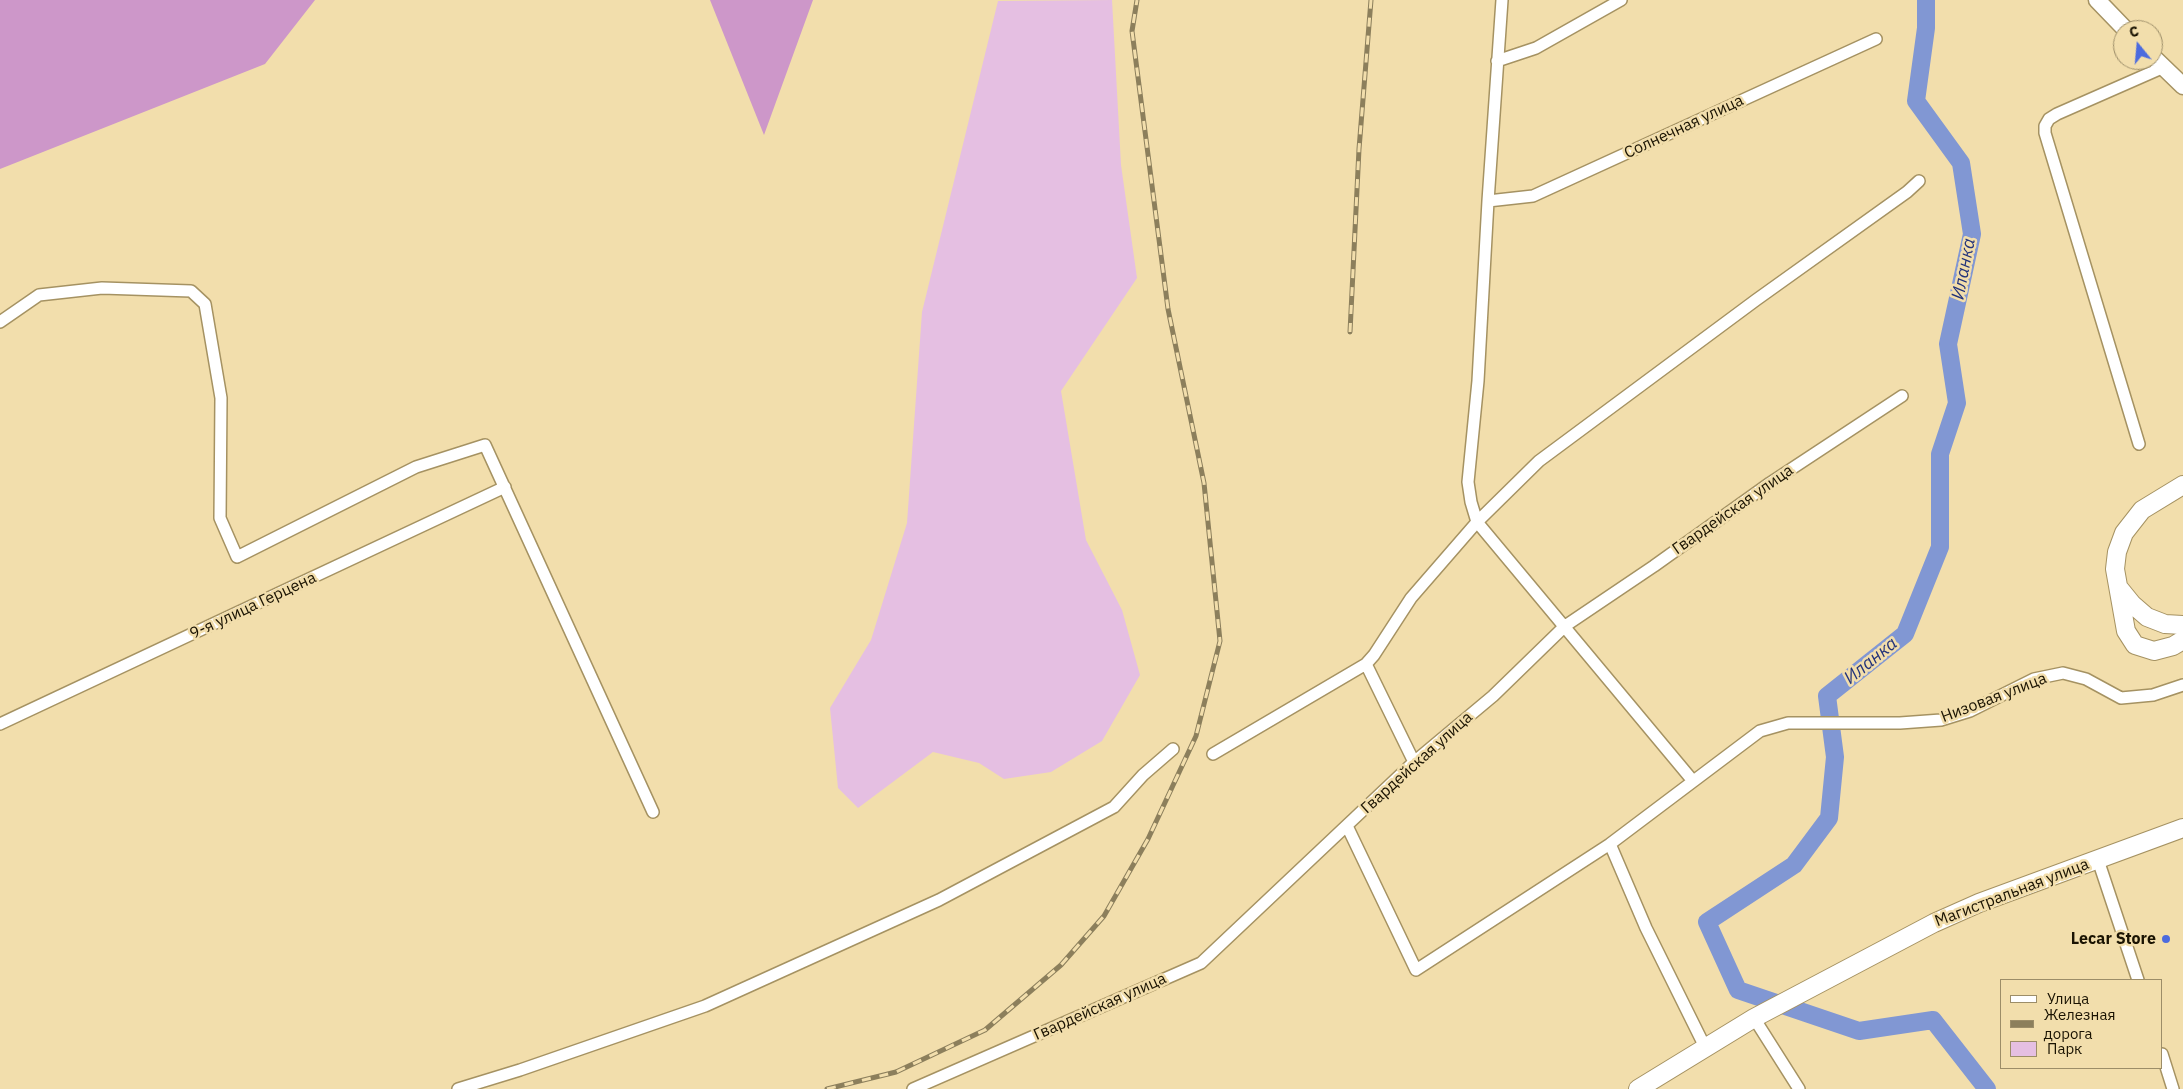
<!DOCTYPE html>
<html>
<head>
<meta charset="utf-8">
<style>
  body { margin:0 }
  #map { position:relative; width:2183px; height:1089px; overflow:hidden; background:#f2deac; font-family:"IBM Plex Sans",sans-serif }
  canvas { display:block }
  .legend { position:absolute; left:2000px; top:979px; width:162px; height:90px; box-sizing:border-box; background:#f2deac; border:1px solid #9c8d68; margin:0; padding:6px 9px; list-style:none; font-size:15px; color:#1a1302 }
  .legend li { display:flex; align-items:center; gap:10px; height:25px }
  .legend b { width:25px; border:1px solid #9c8d68 }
  .north { position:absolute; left:2113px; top:20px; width:50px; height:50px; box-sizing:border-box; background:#f2deac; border:1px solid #9c8d68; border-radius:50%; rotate:343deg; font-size:14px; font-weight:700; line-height:20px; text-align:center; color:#1a1302 }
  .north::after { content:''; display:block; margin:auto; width:18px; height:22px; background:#4c6bdf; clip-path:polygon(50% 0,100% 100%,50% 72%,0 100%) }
</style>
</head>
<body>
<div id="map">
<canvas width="2183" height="1089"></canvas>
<ul class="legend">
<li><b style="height:6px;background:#fff"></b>Улица</li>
<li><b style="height:6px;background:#8c7f5c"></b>Железная дорога</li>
<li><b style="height:14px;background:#e5bfe2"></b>Парк</li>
</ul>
<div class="north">С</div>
</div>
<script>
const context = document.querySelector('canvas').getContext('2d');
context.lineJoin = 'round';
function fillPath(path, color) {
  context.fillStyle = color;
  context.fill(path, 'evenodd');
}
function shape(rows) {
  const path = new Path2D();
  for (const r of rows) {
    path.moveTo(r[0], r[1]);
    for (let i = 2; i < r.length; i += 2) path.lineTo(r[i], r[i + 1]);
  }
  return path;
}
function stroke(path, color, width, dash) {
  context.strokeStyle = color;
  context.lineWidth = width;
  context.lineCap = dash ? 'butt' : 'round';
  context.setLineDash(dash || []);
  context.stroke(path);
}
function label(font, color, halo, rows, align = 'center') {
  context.font = font + ' "IBM Plex Sans",sans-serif';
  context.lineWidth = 5;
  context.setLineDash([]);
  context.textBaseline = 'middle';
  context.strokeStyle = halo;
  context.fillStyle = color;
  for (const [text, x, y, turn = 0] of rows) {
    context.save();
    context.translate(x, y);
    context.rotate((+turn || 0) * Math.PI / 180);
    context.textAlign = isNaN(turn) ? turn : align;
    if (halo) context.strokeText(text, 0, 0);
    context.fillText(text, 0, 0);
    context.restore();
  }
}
const green = shape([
  [1112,0,1121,165,1137,278,1061,391,1086,540,1122,610,1140,675,1102,741,1051,772,1004,779,979,763,933,752,858,808,838,788,830,708,871,640,907,523,922,312,998,1]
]);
const forest = shape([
  [0,0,315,0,265,64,0,169],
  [710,0,813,0,764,135]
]);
const river = shape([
  [1926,0,1926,28,1916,101,1961,163,1972,234,1948,344,1957,403,1940,454,1940,547,1905,634,1827,696,1835,757,1829,818,1794,865,1707,922,1738,990,1859,1031,1933,1020,1987,1089]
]);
const street = shape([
  [1502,0,1488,201,1478,381,1468,482,1471,502,1477,522,1693,781],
  [1497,61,1536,48,1621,0],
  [1488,201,1533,196,1876,39],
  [0,322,39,295,102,288,191,291,205,304,221,398,220,518,237,557,416,467,485,445,653,812],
  [2139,444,2045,133,2045,126,2049,119,2057,114,2164,67],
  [1366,664,1414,762],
  [0,724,505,487],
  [1213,754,1366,664,1374,655,1411,598,1477,522,1539,461,1756,300,1907,192,1919,181],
  [1347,826,1416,970,1610,844],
  [2098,860,2138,980],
  [1754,1018,1799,1089],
  [1705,1047,1646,928,1610,844,1760,731,1788,723,1900,723,1941,720,1970,711,2034,679,2063,673,2086,679,2121,698,2153,695,2183,685],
  [2162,1054,2173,1089],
  [458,1089,520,1070,705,1006,939,900,1114,807,1143,775,1173,749],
  [913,1089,1201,963,1414,762,1493,696,1565,626,1654,566,1770,483,1902,396]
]);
const secondary = shape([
  [2097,0,2126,30],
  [2153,57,2183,86]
]);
const primary = shape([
  [2183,485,2142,510,2124,533,2117,552,2115,569,2126,631,2135,645,2154,651,2173,646,2183,640],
  [2119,588,2132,604,2147,617,2165,624,2183,625],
  [1638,1089,1754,1018,1934,923,1979,903,2183,828]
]);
const rail = shape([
  [1350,332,1359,149,1371,0],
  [827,1089,896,1072,985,1030,1061,965,1104,916,1148,839,1196,736,1220,641,1204,483,1168,309,1132,31,1137,0]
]);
const markers = [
  [2166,939,5,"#4c6bdf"]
];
const streetNames = [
  ["Солнечная улица",1684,127,-25],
  ["Гвардейская улица",1733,510,-35],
  ["9-я улица Герцена",253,606,-25],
  ["Низовая улица",1994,698,-21],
  ["Гвардейская улица",1417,763,-42],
  ["Магистральная улица",2012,893,-21],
  ["Гвардейская улица",1100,1007,-24]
];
const poiNames = [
  ["Lecar Store",2156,939]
];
const waterNames = [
  ["Иланка",1964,269,-79],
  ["Иланка",1871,661,-39]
];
fillPath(green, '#e5bfe2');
fillPath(forest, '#cd97c9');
stroke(river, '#8197d3', 18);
stroke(street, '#a59262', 14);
stroke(secondary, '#a59262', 19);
stroke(primary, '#a59262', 20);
stroke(street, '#fff', 11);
stroke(secondary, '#fff', 16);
stroke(primary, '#fff', 18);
stroke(rail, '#8c7f5c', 5);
stroke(rail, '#f2deac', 3, [9]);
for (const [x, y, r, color] of markers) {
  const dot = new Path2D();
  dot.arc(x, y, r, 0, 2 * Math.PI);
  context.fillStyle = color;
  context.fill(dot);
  stroke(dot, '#f2deac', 2);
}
label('16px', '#1a1302', '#f2deac', streetNames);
label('bold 16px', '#1a1302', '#f2deac', poiNames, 'right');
label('italic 18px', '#22337a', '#f2deac', waterNames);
</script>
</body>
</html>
